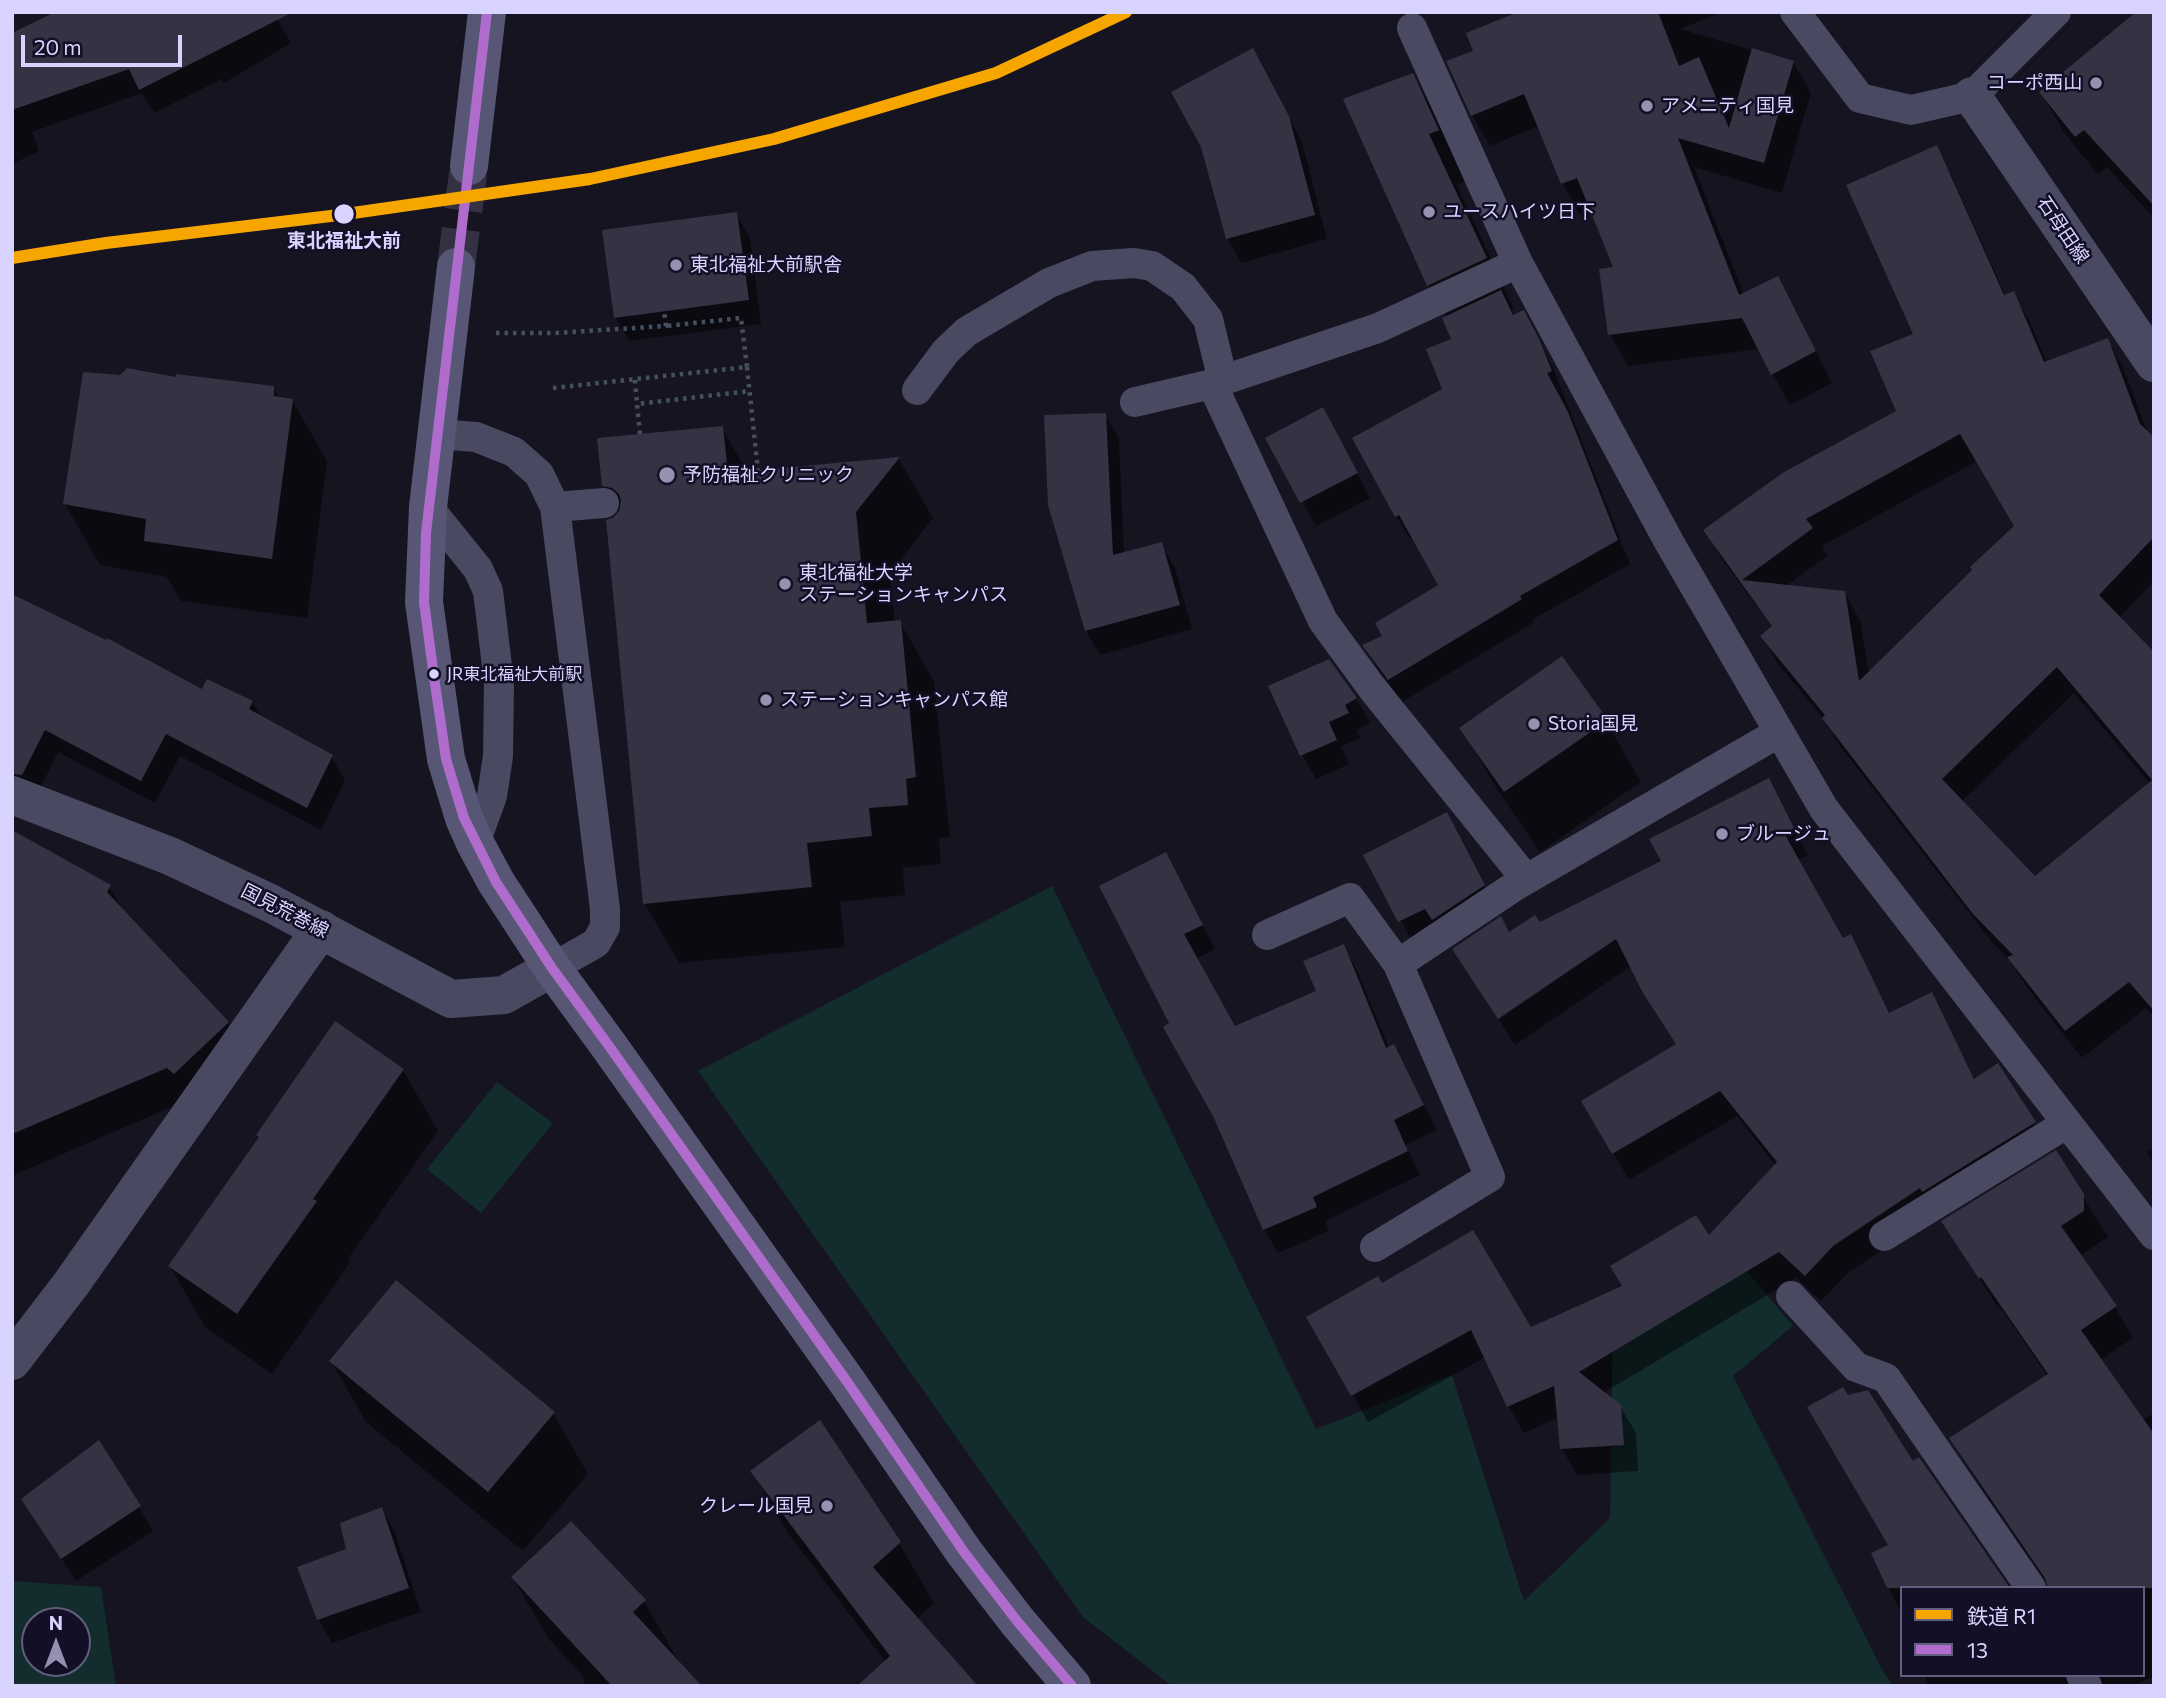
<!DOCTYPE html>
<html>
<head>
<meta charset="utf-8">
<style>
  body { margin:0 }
  #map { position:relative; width:2166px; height:1698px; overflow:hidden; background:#161421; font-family:Commissioner,"Noto Sans JP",sans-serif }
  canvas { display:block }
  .frame { position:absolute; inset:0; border:14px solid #d9d4ff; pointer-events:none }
  .legend { position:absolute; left:1900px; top:1586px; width:245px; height:91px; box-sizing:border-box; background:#130f26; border:2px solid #625e7d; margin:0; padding:9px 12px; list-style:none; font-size:21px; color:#d9d4ff }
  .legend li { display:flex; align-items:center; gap:14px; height:35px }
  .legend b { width:35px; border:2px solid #625e7d }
  .north { position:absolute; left:21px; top:1607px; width:70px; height:70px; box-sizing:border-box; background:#130f26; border:2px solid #625e7d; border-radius:50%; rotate:0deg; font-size:19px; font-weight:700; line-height:28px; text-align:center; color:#d9d4ff }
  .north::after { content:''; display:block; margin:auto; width:24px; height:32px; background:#9591b1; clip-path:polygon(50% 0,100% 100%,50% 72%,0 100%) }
  .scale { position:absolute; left:21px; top:35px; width:161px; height:32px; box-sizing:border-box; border:4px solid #d9d4ff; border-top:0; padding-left:9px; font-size:21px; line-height:24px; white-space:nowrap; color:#d9d4ff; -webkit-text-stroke:5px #130f26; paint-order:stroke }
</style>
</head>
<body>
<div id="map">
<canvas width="2166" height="1698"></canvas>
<div class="frame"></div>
<ul class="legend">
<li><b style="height:9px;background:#f7a600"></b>鉄道 R1</li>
<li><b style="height:9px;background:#b06ccc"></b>13</li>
</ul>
<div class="north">N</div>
<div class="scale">20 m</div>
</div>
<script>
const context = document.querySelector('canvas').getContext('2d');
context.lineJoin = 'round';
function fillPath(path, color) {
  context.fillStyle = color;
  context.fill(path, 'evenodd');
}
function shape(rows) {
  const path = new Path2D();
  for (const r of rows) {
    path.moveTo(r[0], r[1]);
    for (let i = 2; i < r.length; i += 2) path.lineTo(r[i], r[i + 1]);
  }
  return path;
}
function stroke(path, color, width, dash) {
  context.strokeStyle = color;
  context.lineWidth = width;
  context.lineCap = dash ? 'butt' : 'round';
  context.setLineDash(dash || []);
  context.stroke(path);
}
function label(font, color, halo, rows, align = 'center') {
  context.font = font + ' Commissioner,"Noto Sans JP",sans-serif';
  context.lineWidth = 5;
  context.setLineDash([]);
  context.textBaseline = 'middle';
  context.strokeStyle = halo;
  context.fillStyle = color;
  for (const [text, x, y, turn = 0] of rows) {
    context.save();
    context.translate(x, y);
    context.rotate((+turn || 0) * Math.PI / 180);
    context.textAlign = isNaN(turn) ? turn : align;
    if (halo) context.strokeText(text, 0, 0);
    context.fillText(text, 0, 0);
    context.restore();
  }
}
const green = shape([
  [1052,886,1316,1429,1452,1375,1524,1601,1610,1518,1613,1321,1736,1258,1793,1326,1733,1376,1882,1669,1893,1686,1172,1686,1083,1617,698,1071],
  [497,1082,553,1123,481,1213,427,1169],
  [12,1581,101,1587,116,1686,12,1686],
  [35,1621,77,1621,77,1663,35,1663]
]);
const shadow = shape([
  [273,12,291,43,224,83,222,79,154,113,142,93,32,132,39,151,12,164,12,41],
  [1509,12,1722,12,1680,29,1793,62,1811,93,1782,193,1694,167,1744,295,1795,309,1832,383,1790,405,1759,349,1628,366,1610,335,1601,270,1616,268,1592,210,1580,215,1563,184,1539,126,1490,146,1472,115,1476,52,1510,17],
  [2154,12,2154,218,2107,167,2098,175,2063,131,2041,92],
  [1266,74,1302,142,1327,239,1241,263,1228,239,1203,146],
  [1412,75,1442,126,1466,181,1457,185,1514,309,1511,311,1536,336,1552,365,1630,564,1532,620,1533,623,1402,702,1378,668,1364,645,1384,637,1440,586,1413,537,1410,539,1396,516,1444,390,1454,340,1447,317,1429,285],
  [1936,147,1951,175,2006,296,2013,293,2029,320,2047,363,2107,340,2123,367,2148,434,2154,439,2154,581,2119,618,2154,654,2154,1017,2146,1008,2082,1058,2025,985,2012,963,1991,941,1840,746,1826,722,1778,664,1763,637,1779,632,1761,607,1757,607,1721,558,1706,531,1898,411,1915,334],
  [1977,461,2016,527,1869,674,1860,620,1844,592,1786,586,1827,556,1822,546],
  [2074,693,2150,784,2035,879,1961,802],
  [736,214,750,238,761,324,629,341,615,317],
  [273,388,279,398,292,400,327,461,307,618,181,601,167,577,100,565,65,504],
  [1105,415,1119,438,1124,554,1161,544,1175,568,1192,629,1100,655,1086,631,1050,505],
  [722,428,748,473,899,459,933,518,890,573,895,622,900,622,934,681,950,837,939,838,941,864,903,868,905,895,840,902,845,947,679,963,645,904,614,519,620,513,604,485],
  [1336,433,1370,498,1316,526,1268,438],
  [12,613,107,642,203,691,252,702,262,718,331,756,345,780,321,830,180,756,155,803,58,752,38,793,12,780],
  [1562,659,1606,721,1641,782,1540,852,1497,789,1462,729],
  [1328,661,1356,699,1370,722,1357,730,1361,738,1341,746,1349,764,1316,779,1302,755],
  [1768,780,1808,855,1798,861,1842,940,1850,936,1890,1014,1932,995,1975,1080,2034,1123,2049,1150,1937,1213,1848,1273,1821,1301,1796,1278,1603,1393,1620,1406,1636,1433,1638,1471,1577,1475,1562,1449,1559,1417,1524,1433,1509,1407,1486,1357,1368,1422,1308,1317,1382,1286,1530,1329,1624,1287,1708,1238,1776,1166,1737,1116,1629,1180,1583,1101,1678,1046,1631,966,1515,1045,1454,950,1539,925,1663,862],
  [1460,838,1497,910,1414,945,1366,856],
  [1179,878,1215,949,1196,959,1235,1029,1318,992,1344,947,1357,970,1389,1048,1394,1046,1437,1130,1406,1145,1420,1175,1325,1221,1329,1231,1278,1253,1264,1229,1172,1024],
  [109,886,126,915,228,1023,247,1056,188,1100,12,1176,12,1049],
  [403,1070,438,1131,348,1259,350,1263,272,1374,205,1327,170,1266],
  [2154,1146,2154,1164,2147,1152],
  [2056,1153,2108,1237,2080,1256,2115,1307,2133,1338,2100,1360,2142,1420,2154,1413,2154,1676,2132,1686,1929,1686,1924,1675,2143,1675,2143,1588,2050,1587,1969,1469,1951,1439,2048,1377,2000,1307,1998,1308,1944,1222],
  [331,1361,553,1413,588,1474,523,1551,366,1422],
  [1912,1464,1902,1588,1902,1616,1873,1554,1890,1546],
  [752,1471,899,1543,934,1603,917,1619,886,1662,787,1532],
  [23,1500,139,1507,153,1531,76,1581],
  [382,1509,395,1533,421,1612,332,1643,318,1619,348,1550],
  [571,1524,644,1601,679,1662,700,1686,586,1686,583,1680,585,1678,548,1638,513,1578]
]);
const building = shape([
  [55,12,293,12,139,90,129,69,12,110,12,33],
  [1518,12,1658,12,1679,66,1699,57,1729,128,1752,48,1794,61,1764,163,1678,138,1739,295,1778,276,1816,351,1771,375,1742,318,1608,335,1599,269,1613,267,1577,178,1561,184,1524,94,1471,116,1446,61,1473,51,1466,33],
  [2136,12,2154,12,2154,206,2084,130,2075,137,2039,92],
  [1253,48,1289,116,1315,215,1226,239,1201,147,1171,92],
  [1413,73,1439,130,1429,134,1487,258,1427,286,1343,99],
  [1937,145,2004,295,2014,291,2044,362,2108,338,2140,424,2154,437,2154,537,2099,595,2154,652,2154,1011,2129,982,2065,1031,2007,957,2013,955,1973,914,1822,718,1825,715,1760,636,1772,626,1703,530,1784,472,1896,411,1870,351,1913,334,1846,185],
  [1960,434,2014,526,1970,567,1972,570,1859,681,1845,591,1742,580,1813,528,1806,519],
  [2057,667,2152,780,2035,876,1942,779],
  [737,212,749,300,614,318,602,230],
  [1501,290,1513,315,1524,310,1539,339,1552,371,1547,373,1568,412,1618,540,1520,596,1522,599,1388,680,1362,645,1382,636,1375,623,1438,585,1399,515,1395,517,1352,438,1442,389,1426,349,1451,339,1442,318],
  [127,368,175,377,176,374,274,386,274,396,293,399,272,559,144,541,146,519,63,504,83,372,120,375],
  [1323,407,1358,473,1300,503,1265,438],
  [1106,413,1113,555,1162,542,1180,605,1085,631,1048,505,1044,415],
  [723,426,728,473,900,457,856,512,867,623,901,620,916,777,906,779,908,805,869,808,872,836,807,843,812,887,643,904,606,520,613,518,619,511,621,501,619,494,612,488,602,486,597,438],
  [12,594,106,640,107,638,202,689,207,679,253,701,249,709,333,755,307,808,166,734,141,781,45,730,22,775,12,774],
  [1562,656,1608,720,1504,792,1459,728],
  [1329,659,1357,698,1345,705,1349,713,1329,722,1337,740,1300,756,1268,686],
  [1769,778,1794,828,1784,833,1843,938,1851,934,1889,1013,1932,992,1974,1079,1998,1063,2036,1122,1922,1192,1920,1188,1833,1246,1805,1276,1779,1252,1579,1372,1621,1405,1624,1445,1560,1449,1554,1386,1507,1407,1471,1330,1351,1396,1306,1317,1378,1276,1382,1283,1473,1230,1531,1327,1622,1286,1610,1266,1696,1215,1709,1235,1777,1162,1720,1091,1612,1154,1581,1101,1676,1044,1643,993,1616,939,1498,1019,1452,949,1501,916,1509,932,1535,915,1540,922,1661,861,1649,839],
  [1447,812,1485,885,1432,920,1425,909,1398,922,1363,855],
  [12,830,111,885,107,892,229,1022,174,1074,167,1068,12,1134],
  [1166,852,1203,925,1184,934,1235,1026,1316,991,1303,961,1344,944,1386,1048,1394,1044,1424,1105,1394,1120,1408,1151,1313,1197,1317,1207,1263,1230,1213,1116,1163,1027,1169,1023,1099,886],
  [335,1021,404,1069,313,1199,317,1201,237,1314,168,1266,259,1137,256,1135],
  [2056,1150,2084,1194,2084,1211,2061,1226,2117,1306,2081,1330,2154,1434,2154,1588,2048,1588,2045,1578,1949,1438,2048,1374,1981,1277,1979,1279,1941,1221],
  [396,1280,555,1412,488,1492,329,1361],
  [1843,1387,1848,1395,1868,1390,1913,1461,1919,1457,2010,1588,1887,1588,1871,1553,1888,1545,1807,1407],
  [820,1420,901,1542,873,1567,978,1686,857,1686,890,1656,750,1471],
  [99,1440,141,1506,61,1559,21,1499],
  [382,1507,409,1588,317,1620,297,1567,346,1549,340,1523],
  [571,1521,646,1600,633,1612,702,1686,612,1686,511,1577]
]);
const secondaryTunnel = shape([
  [456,267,469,166]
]);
const path = shape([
  [496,333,555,333,666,326,664,311],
  [747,367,758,471],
  [635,380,637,404],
  [553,388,747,367,741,318,666,326],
  [640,434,637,404,750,391]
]);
const lane = shape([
  [1795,12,1860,98,1911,110,1972,96,2056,12],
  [1412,28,1518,263,1669,542,1824,809,2154,1235],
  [1212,384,1323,621,1372,688,1526,879],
  [917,390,946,351,966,332,1049,283,1092,266,1134,263,1152,266,1183,287,1208,319,1223,381],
  [1135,402,1212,384,1378,328,1518,263],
  [437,434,476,437,514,452,539,474,555,507,605,909,605,927,596,943,552,968],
  [428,507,478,569,488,591,499,683,498,756,492,796,475,843],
  [555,507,604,503],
  [1267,935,1350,898,1398,964],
  [1884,1236,2066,1124],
  [1375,1247,1490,1177,1398,964,1515,886,1778,733],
  [1791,1296,1856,1367,1886,1378,2031,1588],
  [2081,1675,2087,1686]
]);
const street = shape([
  [1972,96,2154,363],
  [12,795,170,856,270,903,451,999,504,995,552,968],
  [12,1361,71,1284,321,929]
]);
const secondary = shape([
  [469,166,487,12],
  [456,267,428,507,424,602,446,759,464,818,475,843,496,882,552,968,609,1046,848,1383,964,1552,1017,1621,1072,1686]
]);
const bus1 = shape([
  [487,12,426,533,424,602,434,677,446,759,464,818,496,882,552,968,609,1046,848,1383,964,1552,1017,1621,1072,1686]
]);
const rail1 = shape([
  [12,258,106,243,339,215,590,179,774,139,996,73,1126,12]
]);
const markers = [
  [2096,83,7,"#9591b1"],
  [1647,106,7,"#9591b1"],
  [1429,212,7,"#9591b1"],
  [344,214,11,"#d9d4ff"],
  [676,265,7,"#9591b1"],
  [667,475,9,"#9591b1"],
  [785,584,7,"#9591b1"],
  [434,674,6,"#d9d4ff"],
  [766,700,7,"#9591b1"],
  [1534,724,7,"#9591b1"],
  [1722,834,7,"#9591b1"],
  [827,1506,7,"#9591b1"]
];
const busNames = [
  ["JR東北福祉大前駅",447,674]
];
const poiNames = [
  ["コーポ西山",2082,83,"right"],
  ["アメニティ国見",1661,106],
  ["ユースハイツ日下",1443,212],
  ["東北福祉大前駅舎",690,265],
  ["予防福祉クリニック",683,475],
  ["東北福祉大学",799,573],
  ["ステーションキャンパス",799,595],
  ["ステーションキャンパス館",780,700],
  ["Storia国見",1548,724],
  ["ブルージュ",1736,834],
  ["クレール国見",813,1506,"right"]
];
const streetNames = [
  ["石母田線",2063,230,56],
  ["国見荒巻線",285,911,27]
];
const stopNames = [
  ["東北福祉大前",344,241]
];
fillPath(green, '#132c2d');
fillPath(shadow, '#0007');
fillPath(building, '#343243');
stroke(secondaryTunnel, '#333142', 38, [38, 19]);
stroke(path, '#44505f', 4.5, [3.5, 5]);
stroke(lane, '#4a4962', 30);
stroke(street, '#4a4962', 38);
stroke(secondary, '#575674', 38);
stroke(bus1, '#b06ccc', 10);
stroke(rail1, '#f7a600', 12);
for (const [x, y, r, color] of markers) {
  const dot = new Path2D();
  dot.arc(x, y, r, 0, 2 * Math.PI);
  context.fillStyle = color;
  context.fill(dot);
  stroke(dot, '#130f26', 2.5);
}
label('17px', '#d9d4ff', '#130f26', busNames, 'left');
label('19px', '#d9d4ff', '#130f26', poiNames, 'left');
label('19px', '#d9d4ff', '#130f26', streetNames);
label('bold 19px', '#d9d4ff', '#130f26', stopNames);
</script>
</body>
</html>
